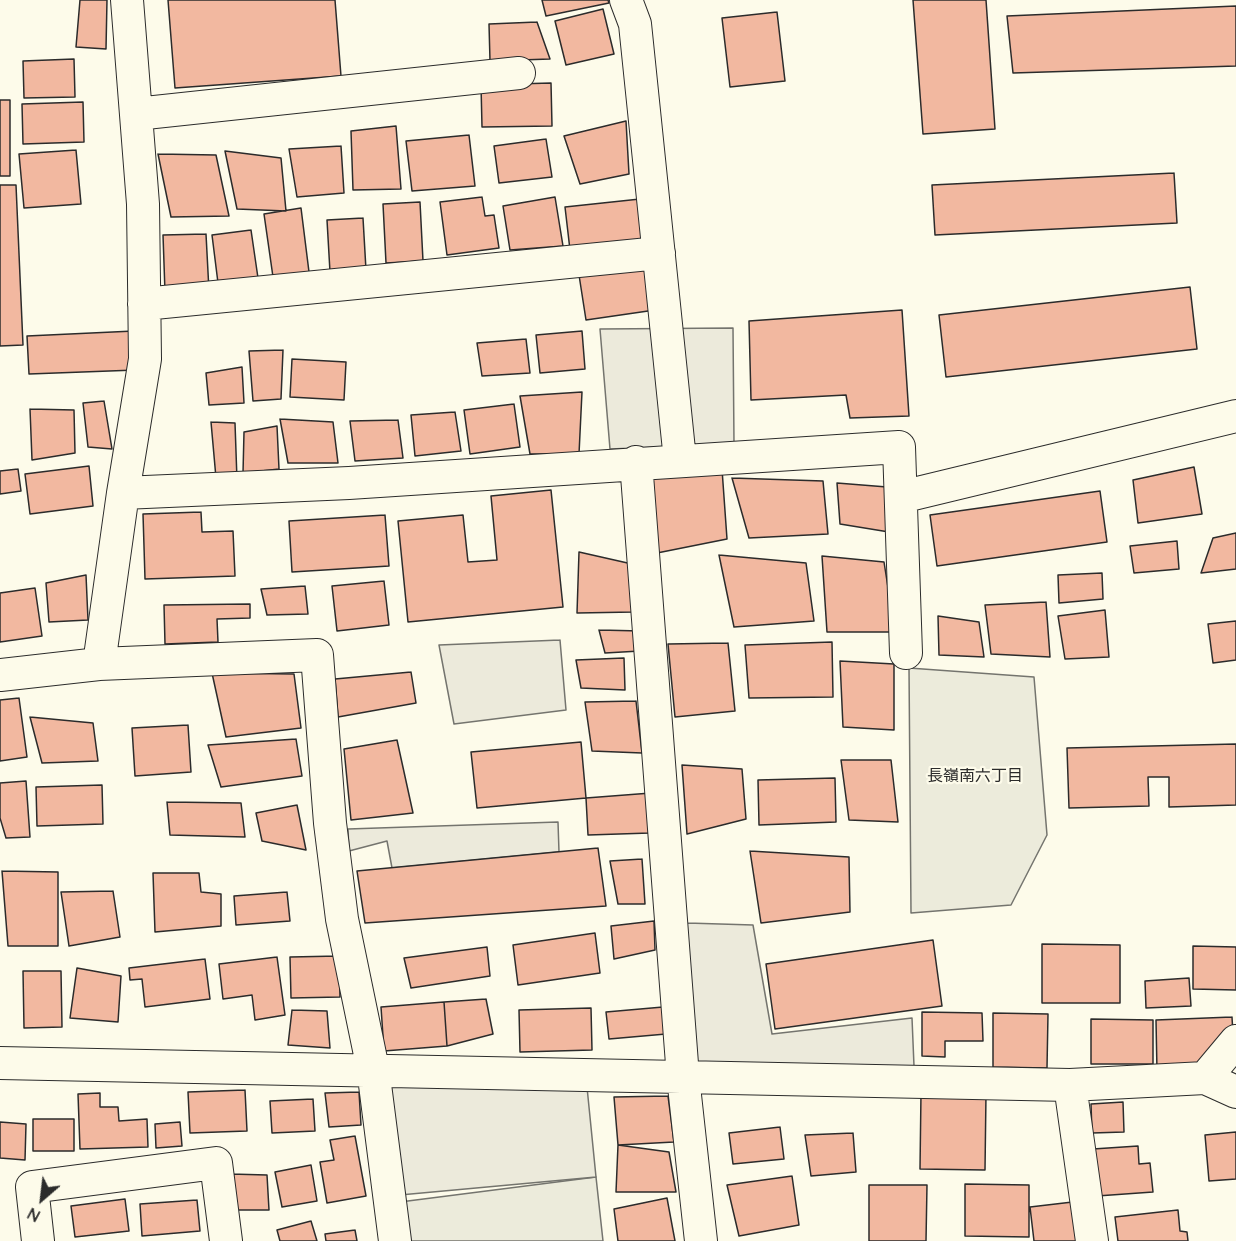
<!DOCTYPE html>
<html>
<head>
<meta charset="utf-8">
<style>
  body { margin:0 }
  #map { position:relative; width:1236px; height:1241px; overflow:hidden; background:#fdfbea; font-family:Quicksand,sans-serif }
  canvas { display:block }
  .north { position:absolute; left:12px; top:1169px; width:60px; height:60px; -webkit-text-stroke:4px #fdfbea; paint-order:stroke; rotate:208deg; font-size:16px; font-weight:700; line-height:24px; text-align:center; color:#2b2b2b }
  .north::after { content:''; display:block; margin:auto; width:21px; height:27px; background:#2b2b2b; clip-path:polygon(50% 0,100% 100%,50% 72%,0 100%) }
</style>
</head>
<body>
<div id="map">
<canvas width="1236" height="1241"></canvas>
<div class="north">N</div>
</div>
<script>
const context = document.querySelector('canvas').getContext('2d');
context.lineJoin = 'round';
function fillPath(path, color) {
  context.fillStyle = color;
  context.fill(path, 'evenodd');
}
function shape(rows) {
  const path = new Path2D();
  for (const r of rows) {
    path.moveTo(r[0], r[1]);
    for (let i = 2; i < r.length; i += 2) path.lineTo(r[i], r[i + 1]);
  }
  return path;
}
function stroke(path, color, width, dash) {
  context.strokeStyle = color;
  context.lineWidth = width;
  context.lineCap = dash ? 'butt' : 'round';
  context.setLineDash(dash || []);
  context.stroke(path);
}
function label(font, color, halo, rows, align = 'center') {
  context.font = font + ' Quicksand,"Noto Sans JP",sans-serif';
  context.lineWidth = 4.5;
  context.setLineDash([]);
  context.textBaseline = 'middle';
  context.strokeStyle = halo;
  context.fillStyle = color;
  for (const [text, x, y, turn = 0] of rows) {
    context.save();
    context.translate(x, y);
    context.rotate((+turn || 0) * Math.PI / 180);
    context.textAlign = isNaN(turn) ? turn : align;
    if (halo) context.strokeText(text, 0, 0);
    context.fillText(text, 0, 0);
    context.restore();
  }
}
const green = shape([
  [909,668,1034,677,1047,835,1011,905,911,913,909,668],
  [596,1177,603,1241,405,1241,400,1202,596,1177]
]);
const parking = shape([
  [733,328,734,444,610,449,600,329,733,328],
  [560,640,566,710,454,724,439,645,560,640],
  [558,822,559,852,392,868,387,841,349,851,348,829,558,822],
  [687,923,753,925,772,1034,912,1018,914,1066,693,1068,687,923],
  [385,1078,587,1087,596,1177,389,1196,385,1078]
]);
const building = shape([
  [80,0,107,0,106,49,76,47,80,0],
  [168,0,335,0,341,76,175,88,168,0],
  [542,0,608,0,609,3,546,16,542,0],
  [913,0,986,0,995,129,923,134,913,0],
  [1236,6,1236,66,1013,73,1007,16,1236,6],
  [603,9,614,54,566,65,555,21,603,9],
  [777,12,785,81,730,87,722,18,777,12],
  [537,22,550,59,490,61,489,24,537,22],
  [74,59,75,97,24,98,23,61,74,59],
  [551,83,552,126,482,127,481,85,551,83],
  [0,100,10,100,10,176,0,176,0,100],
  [83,102,84,142,23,144,22,104,83,102],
  [626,121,629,174,580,184,564,136,626,121],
  [396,126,401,189,353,190,351,131,396,126],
  [469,135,475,186,412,191,406,141,469,135],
  [546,139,552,177,499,183,494,146,546,139],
  [341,146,344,193,297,197,289,149,341,146],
  [76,150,81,204,24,208,19,154,76,150],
  [225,151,281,158,286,211,237,209,225,151],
  [158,154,216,155,229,216,171,217,158,154],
  [1174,173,1177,223,935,235,932,185,1174,173],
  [0,185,16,185,23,345,0,346,0,185],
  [482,197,485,216,494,215,499,248,447,255,440,202,482,197],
  [555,197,563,246,510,250,503,206,555,197],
  [640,199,642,239,570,250,565,207,640,199],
  [420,202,423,261,386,263,383,204,420,202],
  [301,208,309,272,273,277,264,214,301,208],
  [363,218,366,270,330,272,327,220,363,218],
  [251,230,258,278,218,283,212,235,251,230],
  [206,234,209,291,165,292,163,235,206,234],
  [648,265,655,310,586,320,579,275,648,265],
  [1190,287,1197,349,946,377,939,315,1190,287],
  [902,310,909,416,850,418,846,395,751,400,749,321,902,310],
  [134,331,136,370,29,374,27,336,134,331],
  [582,331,585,369,540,373,536,335,582,331],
  [526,339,530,373,482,376,477,343,526,339],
  [283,350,281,399,253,401,249,351,283,350],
  [292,359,346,362,344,400,290,397,292,359],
  [242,367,244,403,209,405,206,373,242,367],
  [582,392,579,454,530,454,520,396,582,392],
  [104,401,112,449,88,447,83,403,104,401],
  [514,404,520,447,470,454,464,410,514,404],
  [30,409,74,410,75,453,32,460,30,409],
  [455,412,461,451,415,456,411,415,455,412],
  [280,419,333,422,338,463,288,463,280,419],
  [398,420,403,458,355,461,350,421,398,420],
  [211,422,235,423,237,480,216,478,211,422],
  [277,426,279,469,243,473,244,432,277,426],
  [89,466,93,506,30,514,25,474,89,466],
  [1194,467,1202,514,1138,523,1133,480,1194,467],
  [18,469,21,491,0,494,0,471,18,469],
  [722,469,727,539,657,553,648,473,722,469],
  [732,478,823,481,828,534,749,538,732,478],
  [837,483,887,487,889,532,840,524,837,483],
  [551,490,563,607,408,622,398,521,463,515,468,562,497,560,491,496,551,490],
  [1100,491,1107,542,937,566,930,515,1100,491],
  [201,512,202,532,233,531,235,576,145,579,143,514,201,512],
  [385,515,389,566,292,572,289,521,385,515],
  [1236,533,1236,569,1201,573,1213,538,1236,533],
  [1177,541,1179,569,1134,573,1130,546,1177,541],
  [579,552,632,564,634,612,577,613,579,552],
  [719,555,806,563,814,621,734,627,719,555],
  [822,556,884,562,895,632,827,632,822,556],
  [1102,573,1103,599,1059,603,1058,575,1102,573],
  [86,575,88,620,49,622,46,583,86,575],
  [384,581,389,625,337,631,332,586,384,581],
  [305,586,308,614,267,615,261,589,305,586],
  [35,588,42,636,0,642,0,593,35,588],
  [1046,602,1050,657,991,654,985,605,1046,602],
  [250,604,250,618,217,619,218,642,165,644,164,605,250,604],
  [1105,610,1109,657,1065,659,1058,616,1105,610],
  [938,616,979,622,984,657,939,655,938,616],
  [1236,621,1236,660,1213,663,1208,624,1236,621],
  [599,630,641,631,640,651,605,653,599,630],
  [832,642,833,697,749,698,745,645,832,642],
  [728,643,735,711,675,717,668,644,728,643],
  [624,658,625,690,581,688,576,660,624,658],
  [840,661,894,664,894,730,843,727,840,661],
  [411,672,416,703,338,717,335,679,411,672],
  [212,673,294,674,301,728,226,737,212,673],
  [19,698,27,757,0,761,0,700,19,698],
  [636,701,642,753,592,751,585,702,636,701],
  [30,717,93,723,98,761,42,763,30,717],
  [188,725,191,772,135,776,132,728,188,725],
  [296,739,302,776,221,787,208,745,296,739],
  [397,740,413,813,351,820,344,749,397,740],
  [581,742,586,798,477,808,471,752,581,742],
  [1236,744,1236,805,1169,807,1169,777,1148,777,1149,806,1069,808,1067,748,1236,744],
  [841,760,891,760,898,822,849,820,841,760],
  [682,765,742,769,746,819,687,834,682,765],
  [835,778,836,822,759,825,758,780,835,778],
  [26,781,30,837,6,838,0,818,0,783,26,781],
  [102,785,103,824,37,826,36,787,102,785],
  [651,793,650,833,588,835,586,798,651,793],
  [167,802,241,803,245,837,170,835,167,802],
  [297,805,306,850,262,841,256,813,297,805],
  [598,848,606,906,365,923,357,871,598,848],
  [750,851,849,857,850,912,761,923,750,851],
  [642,859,645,904,618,904,610,861,642,859],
  [2,871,58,872,58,946,8,946,2,871],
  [153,873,199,873,201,892,221,894,221,926,155,932,153,873],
  [113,891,120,937,69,946,61,892,113,891],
  [287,892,290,921,236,925,234,896,287,892],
  [654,921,655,950,614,959,611,926,654,921],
  [595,933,600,973,518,985,513,945,595,933],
  [933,940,942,1006,775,1029,766,964,933,940],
  [1042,944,1120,945,1120,1003,1042,1003,1042,944],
  [1193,946,1236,947,1236,990,1193,989,1193,946],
  [487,947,490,976,411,988,404,958,487,947],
  [339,956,340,997,291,998,290,957,339,956],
  [277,957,285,1015,255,1020,252,995,223,999,219,964,277,957],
  [205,959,210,999,145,1007,142,979,130,980,129,968,205,959],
  [77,968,121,976,118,1022,70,1018,77,968],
  [23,971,61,971,62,1027,24,1028,23,971],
  [1189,978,1191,1006,1146,1008,1145,981,1189,978],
  [486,999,493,1034,447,1046,444,1002,486,999],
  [444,1002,447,1046,384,1051,381,1007,444,1002],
  [663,1007,666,1034,609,1039,606,1012,663,1007],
  [591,1008,592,1050,520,1052,519,1010,591,1008],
  [292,1010,327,1011,330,1048,288,1045,292,1010],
  [922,1012,982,1013,983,1041,945,1041,945,1057,922,1056,922,1012],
  [993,1013,1048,1014,1047,1068,993,1067,993,1013],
  [1232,1017,1233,1034,1204,1070,1157,1072,1156,1020,1232,1017],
  [1091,1019,1153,1020,1153,1064,1091,1064,1091,1019],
  [245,1090,247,1131,190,1133,188,1092,245,1090],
  [359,1092,361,1125,329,1127,325,1093,359,1092],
  [100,1093,100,1107,118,1107,119,1121,147,1119,148,1147,80,1149,78,1094,100,1093],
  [921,1093,986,1094,985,1170,920,1169,921,1093],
  [668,1096,674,1142,618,1145,614,1097,668,1096],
  [313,1099,315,1131,272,1133,270,1101,313,1099],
  [1123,1102,1124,1132,1092,1133,1091,1104,1123,1102],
  [33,1119,74,1119,74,1151,33,1151,33,1119],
  [0,1122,26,1124,25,1160,0,1158,0,1122],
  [180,1122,182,1146,156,1148,155,1124,180,1122],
  [780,1127,784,1159,733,1164,729,1133,780,1127],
  [1236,1132,1236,1179,1209,1181,1205,1135,1236,1132],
  [853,1133,856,1172,811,1176,805,1135,853,1133],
  [355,1136,366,1196,327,1203,320,1162,334,1160,330,1140,355,1136],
  [618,1145,669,1152,676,1192,616,1192,618,1145],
  [1138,1146,1139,1164,1150,1163,1153,1192,1097,1196,1093,1149,1138,1146],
  [311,1165,317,1201,282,1207,275,1172,311,1165],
  [230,1174,267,1175,269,1210,235,1210,230,1174],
  [792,1176,799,1225,739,1236,727,1185,792,1176],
  [965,1184,1029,1185,1029,1237,965,1236,965,1184],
  [869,1185,927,1185,926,1241,869,1241,869,1185],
  [667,1198,675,1241,618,1241,614,1209,667,1198],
  [125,1199,129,1231,75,1237,71,1206,125,1199],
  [197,1200,200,1231,142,1236,140,1204,197,1200],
  [1081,1201,1086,1241,1034,1241,1030,1207,1081,1201],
  [1178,1210,1180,1231,1187,1232,1188,1241,1118,1241,1115,1217,1178,1210],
  [311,1221,317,1241,280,1241,277,1230,311,1221],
  [355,1230,357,1241,326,1241,325,1234,355,1230]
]);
const minor = shape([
  [626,0,635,24,680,460],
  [136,114,519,73],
  [144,304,659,253],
  [636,462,683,1077,701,1241],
  [123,493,349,483,899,447,906,653],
  [901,497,1236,416],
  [99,664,317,655,330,823,342,919,373,1069,395,1241],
  [0,675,99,664,123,493,145,359,143,204,127,0],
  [0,1063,1070,1085,1205,1078,1236,1092],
  [1205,1078,1236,1041],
  [1070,1085,1092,1241],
  [38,1241,32,1187,216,1163,226,1241]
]);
const neighbourhoodNames = [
  ["長嶺南六丁目",975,776]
];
fillPath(green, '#ecebdb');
stroke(green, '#74746e', 1.5);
fillPath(parking, '#eceadb');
stroke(parking, '#74746e', 1.5);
fillPath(building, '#f2b8a0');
stroke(building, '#2b2b2b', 1.5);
stroke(minor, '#2b2b2b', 34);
stroke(minor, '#fdfbea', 32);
label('16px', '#2b2b2b', '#fdfbea', neighbourhoodNames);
</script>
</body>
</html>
